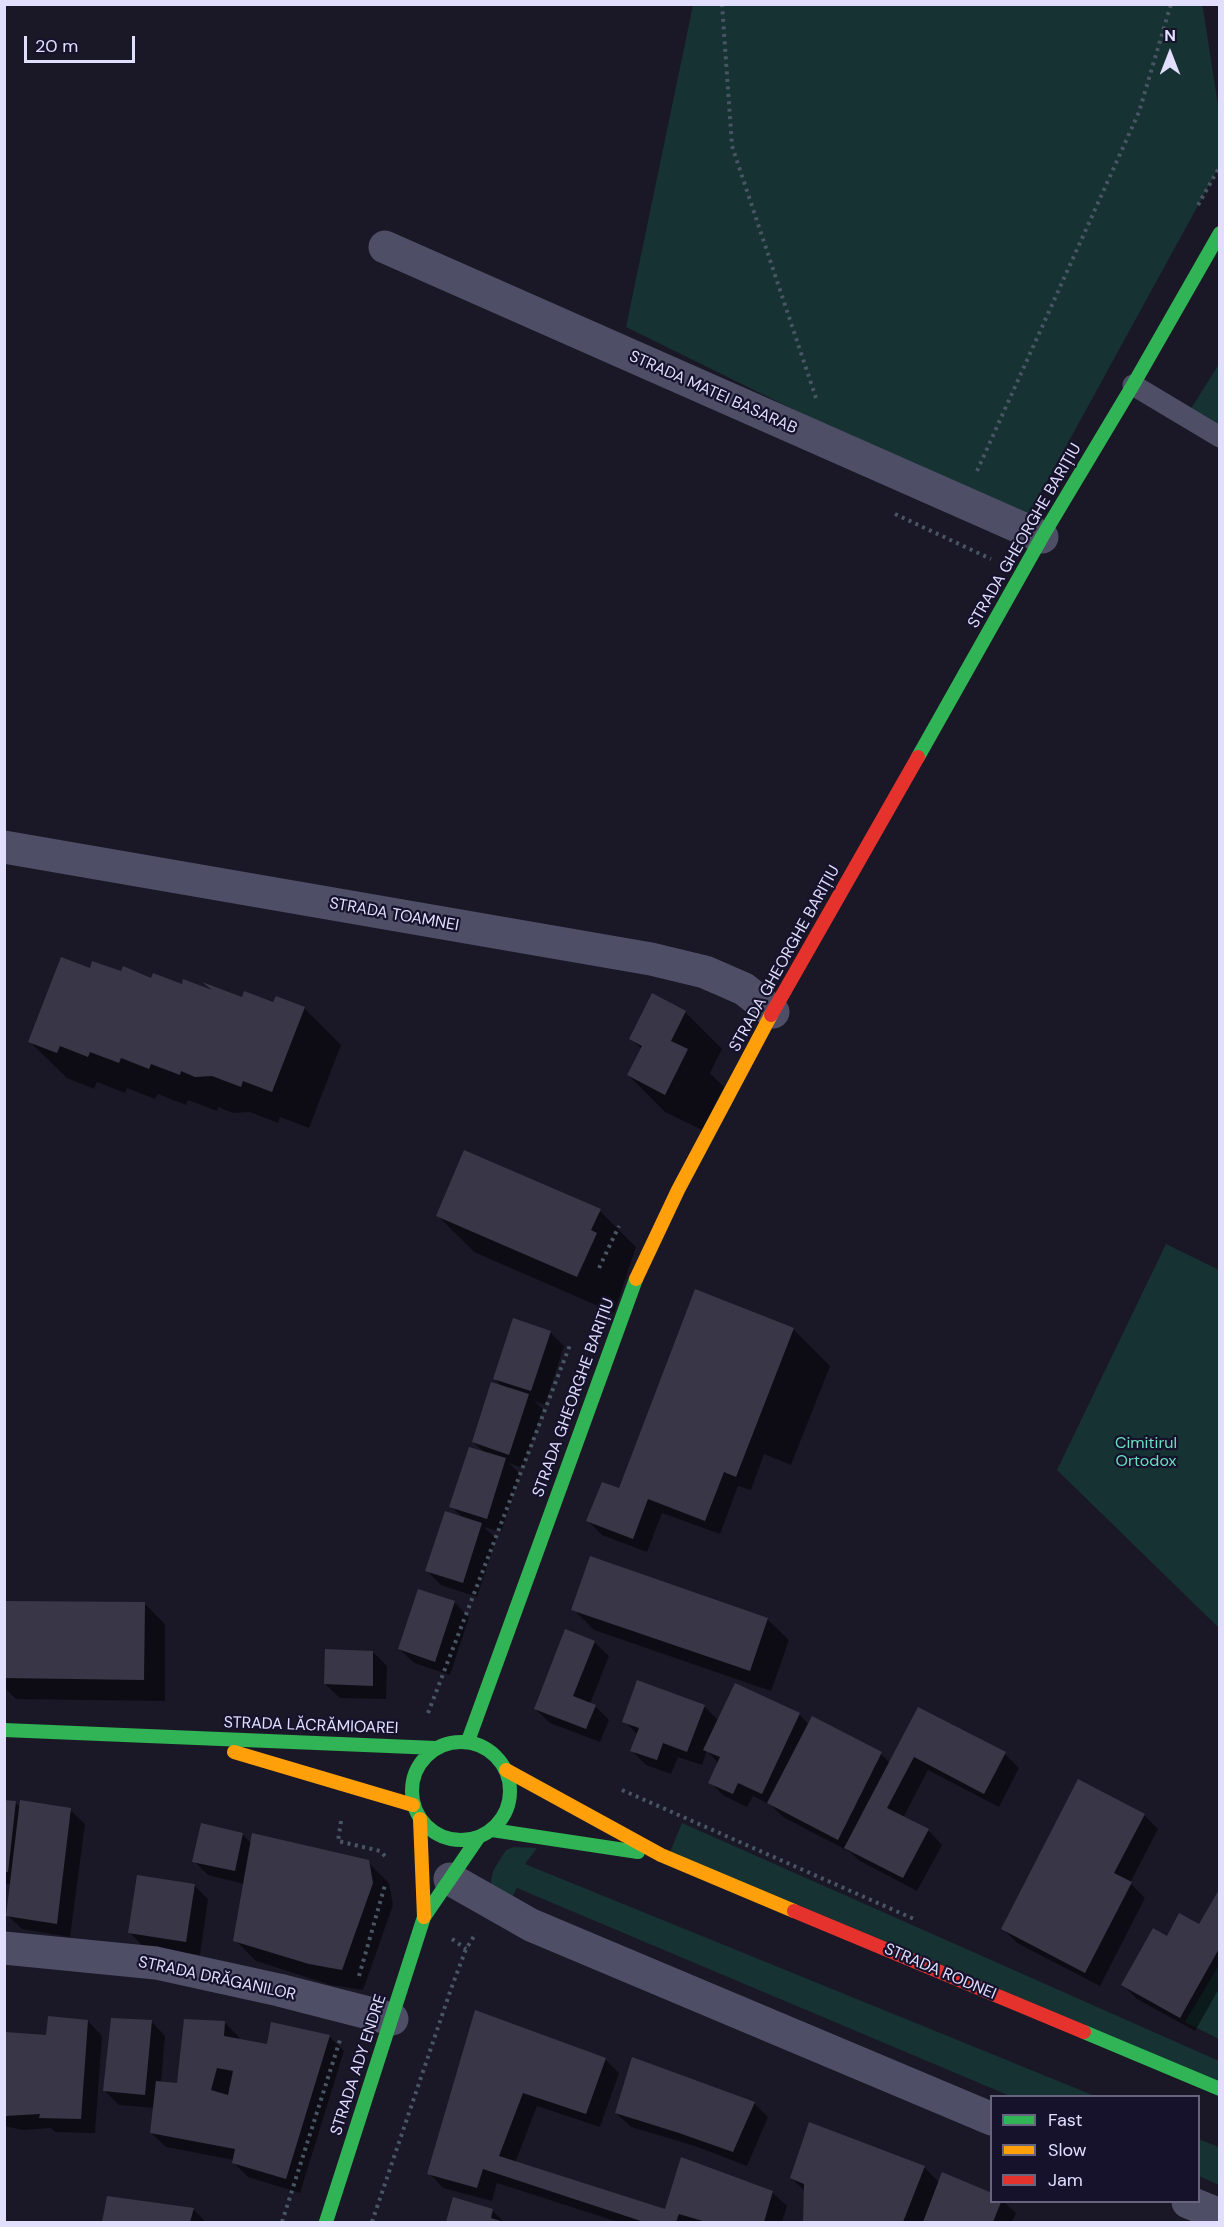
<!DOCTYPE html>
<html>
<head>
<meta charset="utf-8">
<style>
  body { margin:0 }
  #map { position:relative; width:1224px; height:2227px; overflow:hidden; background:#1a1826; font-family:"DM Sans",sans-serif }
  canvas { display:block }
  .frame { position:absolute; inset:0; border:6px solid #e1defe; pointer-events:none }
  .legend { position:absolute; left:990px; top:2095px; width:210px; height:108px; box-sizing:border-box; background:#16122c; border:2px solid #676480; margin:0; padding:8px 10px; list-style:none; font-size:18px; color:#e1defe }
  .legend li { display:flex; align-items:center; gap:12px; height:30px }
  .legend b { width:30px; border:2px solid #676480 }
  .north { position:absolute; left:1140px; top:24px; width:60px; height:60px; -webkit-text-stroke:4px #16122c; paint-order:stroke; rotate:0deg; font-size:16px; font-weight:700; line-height:24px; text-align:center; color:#e1defe }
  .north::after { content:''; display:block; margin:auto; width:21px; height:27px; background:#e1defe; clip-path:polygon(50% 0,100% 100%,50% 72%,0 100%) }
  .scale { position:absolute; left:24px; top:36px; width:111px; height:27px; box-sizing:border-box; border:3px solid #e1defe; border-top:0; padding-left:8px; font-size:18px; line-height:21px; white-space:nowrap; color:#e1defe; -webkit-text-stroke:4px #16122c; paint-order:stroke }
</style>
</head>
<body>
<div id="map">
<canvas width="1224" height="2227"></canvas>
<div class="frame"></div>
<ul class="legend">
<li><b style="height:8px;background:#30b455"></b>Fast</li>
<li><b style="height:8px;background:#ff9f0a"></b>Slow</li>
<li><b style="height:8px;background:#e5322d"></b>Jam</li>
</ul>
<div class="north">N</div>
<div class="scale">20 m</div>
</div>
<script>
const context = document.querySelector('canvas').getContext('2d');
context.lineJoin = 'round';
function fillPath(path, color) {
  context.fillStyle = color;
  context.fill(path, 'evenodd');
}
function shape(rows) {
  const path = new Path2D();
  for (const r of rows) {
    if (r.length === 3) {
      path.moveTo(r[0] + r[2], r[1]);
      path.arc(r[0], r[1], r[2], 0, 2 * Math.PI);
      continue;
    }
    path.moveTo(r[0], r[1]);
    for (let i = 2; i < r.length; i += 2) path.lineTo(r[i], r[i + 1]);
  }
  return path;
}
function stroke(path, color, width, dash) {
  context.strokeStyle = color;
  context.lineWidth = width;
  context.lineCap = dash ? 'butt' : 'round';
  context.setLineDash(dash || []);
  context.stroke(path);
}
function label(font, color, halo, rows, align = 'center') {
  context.font = font + ' "DM Sans",sans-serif';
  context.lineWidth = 4.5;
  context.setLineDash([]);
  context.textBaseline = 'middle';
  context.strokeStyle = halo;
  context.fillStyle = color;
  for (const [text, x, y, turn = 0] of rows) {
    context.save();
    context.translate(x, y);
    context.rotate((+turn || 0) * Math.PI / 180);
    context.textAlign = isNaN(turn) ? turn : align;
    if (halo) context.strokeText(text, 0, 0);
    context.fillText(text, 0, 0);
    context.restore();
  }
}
const green = shape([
  [1201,4,1203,8,1219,112,1218,169,1024,523,626,327,693,5],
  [1219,364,1219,435,1187,415],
  [1166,1244,1219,1270,1219,1628,1057,1470],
  [682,1823,1219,2061,1219,2081,670,1852],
  [514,1847,537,1848,525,1864,1095,2096,1010,2096,517,1888,510,1901,490,1887,493,1871,499,1861,506,1850],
  [1219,1965,1219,2039,1185,2022],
  [1198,2139,1219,2147,1219,2185,1199,2176]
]);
const shadow = shape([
  [90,970,121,973,243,999,304,1008,341,1045,309,1128,280,1117,278,1123,250,1112,233,1113,218,1107,217,1111,188,1100,186,1105,158,1094,155,1099,127,1088,125,1093,97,1082,94,1089,67,1078,30,1042],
  [685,1012,722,1049,710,1073,724,1087,702,1130,665,1112,628,1075,642,1049,631,1039],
  [600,1211,636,1247,614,1313,474,1252,438,1216],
  [793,1329,830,1366,791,1465,764,1454,751,1490,738,1486,720,1534,662,1513,647,1552,602,1535,588,1521],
  [550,1332,564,1346,545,1405,534,1401,543,1409,523,1468,509,1463,520,1474,501,1532,484,1527,496,1539,477,1597,441,1585,427,1571,463,1518,451,1506,485,1453,473,1442,504,1388,495,1379],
  [4,1602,144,1603,165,1624,165,1701,16,1699,4,1687],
  [454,1602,469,1617,450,1675,414,1663,399,1649],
  [573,1609,767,1619,789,1640,771,1691,594,1630],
  [594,1642,609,1656,590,1704,595,1706,609,1720,600,1742,550,1723,535,1709],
  [373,1652,387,1666,386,1699,340,1698,325,1684],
  [704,1706,719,1721,799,1714,809,1725,813,1718,881,1754,890,1763,919,1709,1005,1754,1019,1768,999,1807,928,1770,903,1818,928,1830,942,1845,917,1891,860,1861,850,1852,783,1817,771,1805,753,1796,747,1807,724,1796,710,1782,719,1764,707,1751,702,1765,678,1757,671,1774,646,1765,632,1751,638,1735,624,1721],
  [4,1801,15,1802,21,1808,70,1810,85,1824,70,1937,22,1929,7,1915,11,1884,4,1884],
  [1144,1815,1158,1829,1130,1883,1145,1898,1100,1986,1017,1943,1003,1929],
  [242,1834,251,1843,368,1862,389,1883,393,1905,363,1990,331,1985,256,1961,235,1940,244,1884,208,1875,194,1861],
  [194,1885,208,1899,200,1955,144,1947,130,1933],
  [1220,1893,1220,1987,1195,2031,1137,1999,1123,1985,1167,1938,1200,1926],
  [476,2012,605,2059,619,2073,600,2127,537,2106,515,2163,666,2211,772,2192,787,2206,782,2222,618,2222,497,2183,492,2201,443,2188,429,2173],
  [88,2021,102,2036,95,2133,55,2132,51,2128,23,2130,4,2126,4,2033,48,2036],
  [151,2021,165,2036,161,2083,178,2085,225,2023,239,2037,239,2040,268,2045,273,2024,330,2037,344,2051,300,2193,248,2177,234,2163,234,2160,166,2147,151,2133,154,2108,119,2105,104,2090],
  [754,2103,768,2117,747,2166,695,2146,631,2127,616,2113],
  [924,2167,940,2183,992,2202,1004,2202,1016,2213,1012,2222,805,2222,806,2192,791,2178],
  [109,2197,193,2209,206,2222,104,2222],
  [454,2199,492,2210,504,2222,448,2222]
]);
const building = shape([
  [61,957,90,968,92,961,121,971,123,966,151,978,153,973,182,984,183,979,212,990,202,982,242,997,244,991,273,1002,276,996,305,1007,272,1092,243,1081,241,1087,212,1076,195,1077,181,1071,180,1075,151,1064,149,1069,121,1058,119,1063,90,1052,88,1057,60,1046,57,1053,28,1042],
  [652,993,686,1011,671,1041,688,1049,665,1095,627,1075,642,1046,629,1039],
  [464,1150,601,1209,591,1230,597,1233,577,1277,436,1216],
  [695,1289,794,1328,736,1477,724,1472,705,1521,648,1499,633,1539,586,1521,602,1482,619,1488],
  [513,1318,551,1331,531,1391,493,1379],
  [491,1382,529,1394,509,1455,472,1442],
  [469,1447,506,1458,487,1519,449,1507],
  [445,1511,482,1523,463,1583,425,1571],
  [590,1556,768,1618,750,1671,571,1610],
  [418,1589,455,1601,435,1662,398,1649],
  [4,1601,145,1602,144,1680,4,1678],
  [565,1629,595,1641,573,1696,596,1705,586,1729,534,1709],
  [325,1649,373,1651,373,1686,324,1684],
  [637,1680,705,1705,687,1752,663,1743,657,1760,630,1751,639,1728,622,1722],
  [735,1683,800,1713,762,1794,738,1783,733,1794,708,1783,720,1757,703,1750],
  [918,1707,1006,1752,984,1794,914,1757,887,1808,929,1829,903,1878,844,1848],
  [812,1716,882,1752,838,1840,767,1803],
  [1078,1779,1145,1814,1114,1873,1132,1882,1085,1973,1001,1929],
  [4,1800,16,1801,8,1872,4,1872],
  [20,1800,71,1808,57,1924,6,1916],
  [201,1823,243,1833,235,1871,192,1862],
  [252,1833,369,1860,373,1883,342,1970,309,1964,233,1941],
  [137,1875,195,1884,186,1942,128,1933],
  [1220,1888,1220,1947,1180,2018,1121,1985,1153,1928,1167,1936,1179,1913,1199,1924],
  [475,2010,606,2058,586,2114,523,2093,499,2156,665,2209,681,2157,773,2191,764,2222,706,2222,679,2214,676,2222,644,2222,483,2169,477,2188,427,2174],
  [48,2016,88,2020,81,2119,39,2118,40,2114,5,2116,5,2032,46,2035],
  [111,2018,152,2020,145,2095,103,2091],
  [184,2019,225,2021,224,2036,267,2044,271,2022,330,2035,286,2179,232,2163,235,2149,150,2133,156,2081,177,2083],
  [217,2068,233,2071,228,2095,211,2090],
  [632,2057,755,2102,733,2152,679,2133,615,2113],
  [809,2122,925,2166,903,2222,803,2222,804,2184,790,2178],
  [942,2172,992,2193,992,2202,1001,2202,993,2222,923,2222],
  [107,2196,194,2208,190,2222,102,2222],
  [453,2197,493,2209,491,2218,504,2222,446,2222]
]);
const path = shape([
  [722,4,732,146,816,398],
  [1198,205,1220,166],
  [977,471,1139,112,1171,4],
  [895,514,991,559],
  [599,1268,619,1226],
  [428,1713,570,1345],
  [622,1790,914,1919],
  [341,1821,338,1841,380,1851,385,1856],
  [452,1939,466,1949],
  [359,1976,385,1885],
  [282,2222,340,2040],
  [372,2222,451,1989,466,1949,476,1933]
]);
const lane = shape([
  [1133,385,1220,437]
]);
const street = shape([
  [385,247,1042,537],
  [4,847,651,959,705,972,744,989,773,1012],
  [450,1879,531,1925,992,2119],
  [4,1948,156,1963,279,1990,392,2019],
  [1188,2202,1220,2215]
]);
const fast = shape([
  [918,757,1042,537,1133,385,1220,233],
  [4,1730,436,1748],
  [468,1741,636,1279],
  [461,1791,49],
  [492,1830,638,1852],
  [1084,2032,1220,2089],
  [326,2222,424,1917,478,1838]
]);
const slow = shape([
  [636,1279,678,1190,771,1015],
  [234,1752,413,1805],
  [506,1770,661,1855,794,1911],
  [420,1819,424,1917]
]);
const jam = shape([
  [771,1015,918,757],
  [794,1911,1084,2032]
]);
const streetNames = [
  ["STRADA MATEI BASARAB",713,393,24],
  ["STRADA GHEORGHE BARIȚIU",1025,536,-60],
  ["STRADA TOAMNEI",394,915,10],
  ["STRADA GHEORGHE BARIȚIU",785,959,-61],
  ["STRADA GHEORGHE BARIȚIU",574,1398,-70],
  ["STRADA LĂCRĂMIOAREI",311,1726,2],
  ["STRADA RODNEI",940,1972,23],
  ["STRADA DRĂGANILOR",217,1979,12],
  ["STRADA ADY ENDRE",359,2065,-72]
];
const parkNames = [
  ["Cimitirul",1146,1444],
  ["Ortodox",1146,1462]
];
fillPath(green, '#163232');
fillPath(shadow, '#0007');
fillPath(building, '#393747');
stroke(path, '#485563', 4, [3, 4.5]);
stroke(lane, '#4e4e66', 21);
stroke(street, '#4e4e66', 33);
stroke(fast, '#30b455', 14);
stroke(slow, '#ff9f0a', 14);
stroke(jam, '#e5322d', 14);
label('16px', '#e1defe', '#16122c', streetNames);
label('16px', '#69e0c0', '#16122c', parkNames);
</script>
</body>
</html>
